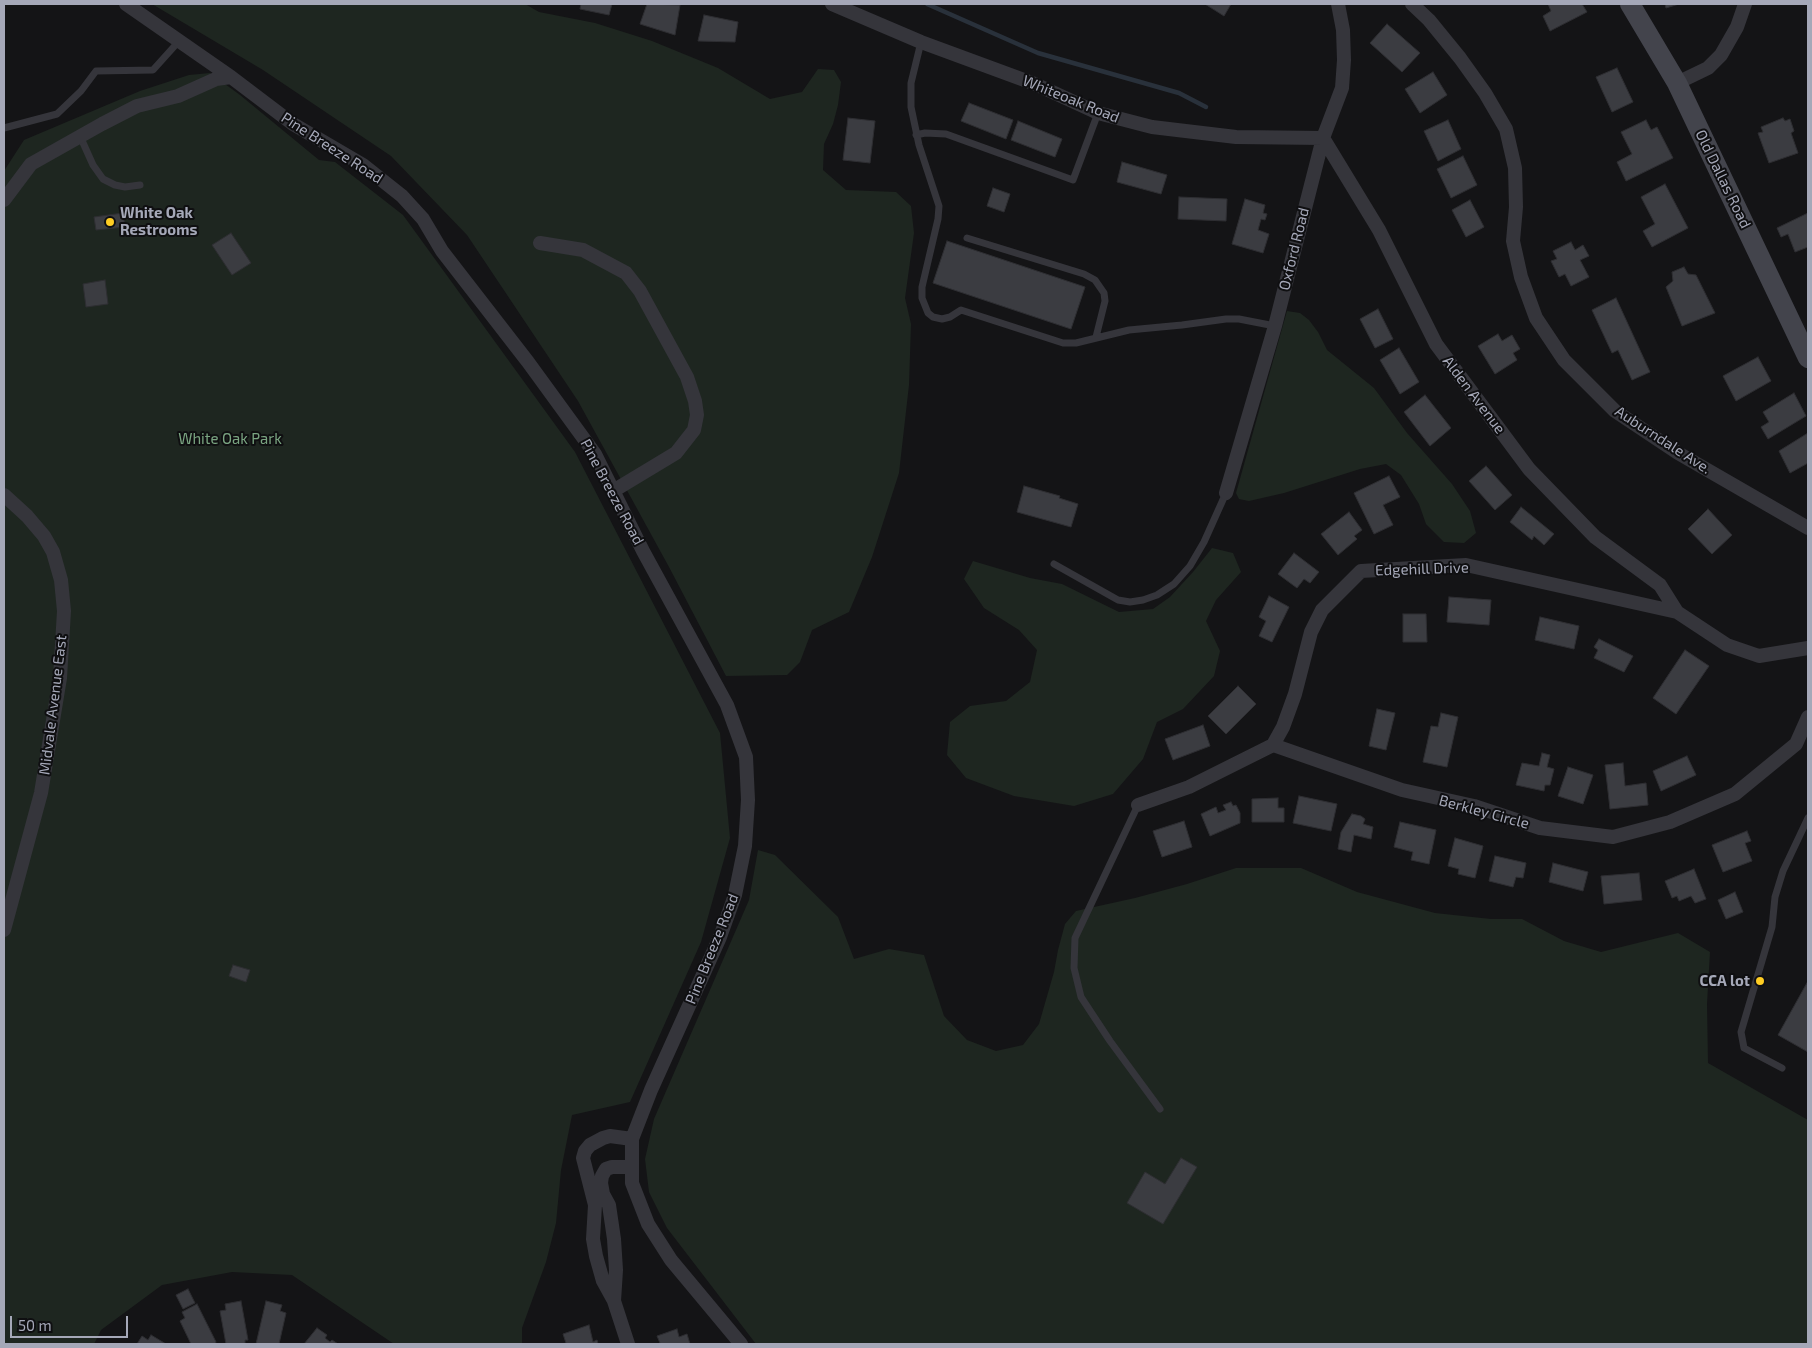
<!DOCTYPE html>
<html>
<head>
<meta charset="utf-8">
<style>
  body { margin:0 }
  #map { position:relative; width:1812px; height:1348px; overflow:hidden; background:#141416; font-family:"Exo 2",sans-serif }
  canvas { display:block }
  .frame { position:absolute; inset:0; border:5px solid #a5a8b8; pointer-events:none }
  .scale { position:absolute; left:10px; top:1316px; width:118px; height:22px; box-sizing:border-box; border:2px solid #a5a8b8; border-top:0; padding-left:6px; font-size:15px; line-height:18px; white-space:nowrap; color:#a5a8b8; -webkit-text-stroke:4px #0f0f11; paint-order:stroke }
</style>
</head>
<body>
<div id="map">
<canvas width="1812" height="1348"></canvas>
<div class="frame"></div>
<div class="scale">50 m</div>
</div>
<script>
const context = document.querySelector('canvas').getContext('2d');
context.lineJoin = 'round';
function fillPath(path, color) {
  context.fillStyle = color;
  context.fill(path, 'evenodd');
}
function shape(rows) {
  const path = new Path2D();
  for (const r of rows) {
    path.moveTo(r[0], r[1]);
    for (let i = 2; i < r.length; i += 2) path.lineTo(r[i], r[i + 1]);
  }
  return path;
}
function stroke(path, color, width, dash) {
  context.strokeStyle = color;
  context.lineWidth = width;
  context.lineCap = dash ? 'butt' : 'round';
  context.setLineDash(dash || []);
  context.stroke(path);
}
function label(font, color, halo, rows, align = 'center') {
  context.font = font + ' "Exo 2",sans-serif';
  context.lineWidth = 4;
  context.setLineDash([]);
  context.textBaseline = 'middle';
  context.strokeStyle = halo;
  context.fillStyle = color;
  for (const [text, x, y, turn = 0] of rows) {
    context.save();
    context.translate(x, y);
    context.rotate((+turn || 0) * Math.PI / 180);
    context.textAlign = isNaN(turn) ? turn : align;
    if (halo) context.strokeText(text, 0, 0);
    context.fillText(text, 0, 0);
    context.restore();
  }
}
const green = shape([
  [152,4,525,4,539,12,595,23,652,41,718,68,770,99,802,92,818,69,834,70,841,82,838,105,833,124,824,144,823,170,846,190,896,192,911,206,914,233,905,298,911,324,909,385,899,473,872,557,849,612,812,630,800,662,787,675,726,676,669,567,578,401,467,235,391,156,263,70],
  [210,73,240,95,319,160,335,162,403,215,575,452,720,733,730,838,701,942,630,1102,572,1115,561,1170,556,1223,546,1262,522,1328,522,1344,394,1344,292,1275,232,1272,162,1285,101,1330,94,1344,4,1344,4,171,24,140,140,91,189,75],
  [1287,311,1300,313,1309,320,1318,332,1327,350,1374,388,1407,433,1452,484,1470,511,1476,533,1464,543,1444,542,1426,524,1419,504,1401,475,1386,464,1360,469,1284,493,1249,501,1239,499,1236,493],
  [1212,548,1233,553,1241,572,1216,600,1206,621,1220,651,1214,676,1183,709,1157,722,1143,759,1113,794,1074,806,1014,796,966,778,947,755,950,722,970,706,1006,701,1030,682,1037,650,1019,630,984,608,964,579,973,561,1030,578,1062,584,1119,612,1153,609,1170,597,1193,572],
  [758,850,775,855,838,917,854,959,889,949,924,955,944,1016,967,1040,996,1051,1023,1045,1039,1024,1054,972,1058,950,1065,924,1076,911,1135,898,1187,884,1236,868,1301,868,1357,892,1435,913,1491,919,1522,919,1564,941,1601,952,1678,933,1710,952,1707,1004,1708,1063,1808,1120,1808,1344,756,1344,667,1228,649,1192,645,1159,654,1119,749,900]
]);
const stream = shape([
  [927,4,1038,53,1179,93,1206,107]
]);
const building = shape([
  [581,4,612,4,609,15,580,9,581,4],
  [647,4,680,5,675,35,640,24,647,4],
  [1205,4,1231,4,1224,16,1205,4],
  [1548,4,1582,4,1587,12,1550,31,1543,16,1551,11,1548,4],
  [1665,4,1679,4,1666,8,1665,4],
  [704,15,738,22,735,42,698,41,704,15],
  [1387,24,1420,53,1402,72,1370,43,1387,24],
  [1617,68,1633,102,1612,112,1596,77,1617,68],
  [1433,72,1447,95,1420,113,1405,89,1433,72],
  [969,103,1013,120,1006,139,961,121,969,103],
  [848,118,875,121,870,163,843,160,848,118],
  [1783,118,1785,121,1790,119,1794,131,1791,133,1798,153,1769,163,1758,133,1763,132,1761,127,1783,118],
  [1448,120,1461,149,1438,161,1424,131,1448,120],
  [1646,120,1651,130,1657,127,1673,158,1626,181,1617,162,1632,154,1621,132,1646,120],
  [1018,121,1062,139,1055,157,1011,140,1018,121],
  [1463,156,1477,185,1451,198,1437,169,1463,156],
  [1122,162,1167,175,1161,194,1117,182,1122,162],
  [1665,184,1688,228,1652,247,1643,231,1655,224,1641,197,1665,184],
  [993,188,1010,194,1004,212,987,206,993,188],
  [1179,197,1227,199,1226,221,1178,219,1179,197],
  [1245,199,1265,205,1263,213,1267,214,1265,220,1261,219,1258,230,1269,234,1263,253,1232,244,1245,199],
  [1470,200,1484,227,1466,237,1452,210,1470,200],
  [123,213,125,227,96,230,94,217,123,213],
  [1808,213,1808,247,1795,252,1788,234,1781,237,1777,228,1808,213],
  [231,233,251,263,232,275,212,245,231,233],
  [947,241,1085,287,1071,329,933,283,947,241],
  [1571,242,1575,250,1583,245,1589,256,1580,260,1589,277,1571,286,1565,274,1559,277,1551,261,1557,259,1553,251,1571,242],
  [1684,267,1688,274,1696,275,1715,313,1682,326,1666,287,1673,281,1672,272,1684,267],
  [105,280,108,304,86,307,83,284,105,280],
  [1616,298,1650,372,1632,380,1618,350,1612,353,1592,310,1616,298],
  [1378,309,1393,339,1375,348,1360,319,1378,309],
  [1498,334,1502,341,1512,335,1520,349,1513,353,1517,360,1495,374,1478,346,1498,334],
  [1399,348,1419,382,1400,394,1380,360,1399,348],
  [1758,357,1771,381,1736,401,1723,376,1758,357],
  [1794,393,1806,416,1768,439,1761,427,1769,422,1763,412,1794,393],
  [1425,395,1451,428,1430,446,1404,412,1425,395],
  [1808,433,1808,463,1790,473,1779,451,1808,433],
  [1486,466,1512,495,1495,510,1469,481,1486,466],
  [1389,476,1400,497,1383,505,1393,525,1374,534,1354,493,1389,476],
  [1024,486,1060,496,1059,498,1078,504,1071,527,1017,512,1024,486],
  [1521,507,1554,534,1544,545,1534,536,1532,540,1510,522,1521,507],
  [1708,509,1732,535,1712,554,1688,529,1708,509],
  [1349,512,1362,530,1354,536,1357,539,1338,555,1321,534,1349,512],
  [1294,553,1319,572,1310,583,1304,579,1297,588,1278,574,1294,553],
  [1269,596,1289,607,1272,642,1259,636,1266,621,1259,617,1269,596],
  [1449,597,1491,600,1489,625,1447,622,1449,597],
  [1403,614,1426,614,1427,642,1403,642,1403,614],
  [1540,617,1579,626,1574,649,1535,640,1540,617],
  [1599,639,1633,656,1624,672,1594,658,1598,650,1594,647,1599,639],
  [1685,650,1709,666,1676,714,1653,698,1685,650],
  [1238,686,1256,704,1226,734,1208,716,1238,686],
  [1377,709,1395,713,1386,750,1369,746,1377,709],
  [1441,713,1458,717,1447,767,1423,762,1431,726,1438,727,1441,713],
  [1203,725,1210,746,1173,760,1165,739,1203,725],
  [1542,753,1550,755,1547,767,1554,769,1550,785,1545,785,1544,791,1516,785,1522,763,1539,766,1542,753],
  [1687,756,1696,775,1661,791,1653,771,1687,756],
  [1623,763,1625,786,1646,783,1648,805,1610,809,1605,765,1623,763],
  [1568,767,1593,775,1583,804,1558,796,1568,767],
  [1299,796,1337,804,1331,831,1293,823,1299,796],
  [1278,798,1278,808,1284,808,1284,822,1252,822,1252,799,1278,798],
  [1231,802,1233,806,1236,805,1240,813,1240,823,1210,836,1201,814,1216,807,1218,813,1226,810,1223,805,1231,802],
  [1352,814,1361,816,1365,819,1363,824,1373,827,1371,839,1354,835,1351,852,1338,849,1341,832,1352,814],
  [1184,821,1192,847,1162,857,1153,831,1184,821],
  [1400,822,1436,830,1429,864,1411,860,1413,852,1394,847,1400,822],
  [1747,831,1751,841,1745,843,1752,861,1723,872,1712,845,1747,831],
  [1455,838,1483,846,1475,878,1458,874,1459,869,1448,866,1455,838],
  [1495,856,1526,863,1523,878,1516,877,1513,887,1489,881,1495,856],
  [1553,863,1588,872,1583,891,1549,882,1553,863],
  [1694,869,1706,899,1695,903,1691,896,1679,901,1677,896,1672,898,1665,881,1694,869],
  [1639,873,1642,900,1604,904,1601,876,1639,873],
  [1735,892,1743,912,1726,919,1718,900,1735,892],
  [233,965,250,970,246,982,229,976,233,965],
  [1808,981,1808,1052,1778,1035,1808,981],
  [1181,1158,1197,1167,1163,1224,1127,1203,1145,1172,1165,1184,1181,1158],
  [188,1289,195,1303,183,1309,176,1295,188,1289],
  [241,1301,248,1340,245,1340,245,1344,226,1344,220,1311,226,1310,225,1304,241,1301],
  [266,1301,282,1305,280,1311,286,1313,279,1344,256,1344,266,1301],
  [197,1304,216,1342,215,1344,191,1344,180,1321,185,1318,182,1312,197,1304],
  [589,1325,593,1342,597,1340,598,1344,562,1344,566,1343,563,1334,589,1325],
  [317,1328,327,1335,325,1338,330,1342,332,1340,338,1344,304,1344,317,1328],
  [677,1329,679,1337,687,1334,690,1344,657,1344,660,1343,657,1336,677,1329],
  [151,1335,166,1344,137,1344,142,1336,148,1340,151,1335]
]);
const lane = shape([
  [921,42,911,83,911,107,919,145,939,206,938,219,922,287,922,298,928,313,933,317,942,319,950,317,961,310,1063,343,1076,343,1129,330,1182,325,1226,319,1239,319,1275,326],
  [4,128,57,114,81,91,96,71,153,70,180,40],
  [916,135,925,133,946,134,1073,180,1098,113],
  [80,136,93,165,103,179,115,185,125,187,140,185],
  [967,238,1084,274,1095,280,1104,293,1105,301,1096,337],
  [1054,564,1118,600,1130,602,1143,600,1157,595,1174,584,1190,566,1204,542,1226,493],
  [1138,805,1075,938,1074,968,1081,997,1110,1041,1160,1109],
  [1782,1068,1744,1048,1741,1032,1772,927,1775,897,1783,871,1808,818]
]);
const street = shape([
  [126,4,231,77,293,124,363,165,402,196,423,219,442,251,528,362,595,454,643,551,727,705,746,757,748,800,745,846,735,895,720,937,651,1090,632,1139,632,1183,648,1224,671,1260,741,1344],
  [832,4,921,42,1035,84,1098,113,1152,127,1236,137,1323,138],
  [1412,4,1429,20,1460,58,1485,93,1506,129,1515,168,1516,207,1513,241,1521,277,1536,318,1564,360,1615,411,1678,453,1808,528],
  [1677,83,1708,68,1721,55,1737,27,1745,4],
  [1323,138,1379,230,1436,344,1529,469,1595,537,1660,585,1677,612],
  [4,200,31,164,102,124,137,106,178,96,216,79,231,77],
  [540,243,583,250,626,273,640,291,687,377,695,401,697,415,694,430,676,453,613,491],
  [1226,493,1275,326,1323,138,1342,88,1344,60,1343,30,1338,4],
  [4,495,27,516,44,536,53,552,61,580,64,611,60,678,41,793,4,930],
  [1273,745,1283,727,1295,694,1311,632,1322,610,1361,571,1466,565,1677,612,1727,645,1759,656,1808,648],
  [1138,805,1189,787,1273,745,1402,790,1474,806,1540,828,1613,837,1670,822,1735,794,1796,744,1808,717],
  [614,1301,616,1270,614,1239,609,1205,603,1194,601,1183,602,1176,606,1169,612,1167,632,1167],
  [628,1344,614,1301,603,1281,596,1256,593,1239,595,1205,583,1158,585,1151,590,1145,603,1138,610,1136,632,1139]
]);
const secondary = shape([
  [1630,4,1677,83,1808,358]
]);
const markers = [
  [110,222,5,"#ffcd23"],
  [1760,981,5,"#ffcd23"]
];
const streetNames = [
  ["Whiteoak Road",1071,99,22],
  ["Pine Breeze Road",332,148,33],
  ["Old Dallas Road",1723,179,64],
  ["Oxford Road",1294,249,-76],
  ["Alden Avenue",1474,395,53],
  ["Auburndale Ave.",1663,440,33],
  ["Pine Breeze Road",612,492,62],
  ["Edgehill Drive",1422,569,-2],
  ["Midvale Avenue East",53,705,-83],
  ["Berkley Circle",1484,812,15],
  ["Pine Breeze Road",712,949,-68]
];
const poiNames = [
  ["White Oak",120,213],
  ["Restrooms",120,230],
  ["CCA lot",1750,981,"right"]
];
const parkNames = [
  ["White Oak Park",230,439]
];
fillPath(green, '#1e2620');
stroke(stream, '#29313b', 4.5);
fillPath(building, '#3b3c41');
stroke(building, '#2e2e32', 1);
stroke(lane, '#35353b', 7);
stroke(street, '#35353b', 14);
stroke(secondary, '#43444c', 20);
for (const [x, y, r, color] of markers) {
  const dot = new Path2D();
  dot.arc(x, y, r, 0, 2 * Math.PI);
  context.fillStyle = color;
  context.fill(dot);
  stroke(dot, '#0f0f11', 2);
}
label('15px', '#a5a8b8', '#0f0f11', streetNames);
label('bold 15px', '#a5a8b8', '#0f0f11', poiNames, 'left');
label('15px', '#7aa481', '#0f0f11', parkNames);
</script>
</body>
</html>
